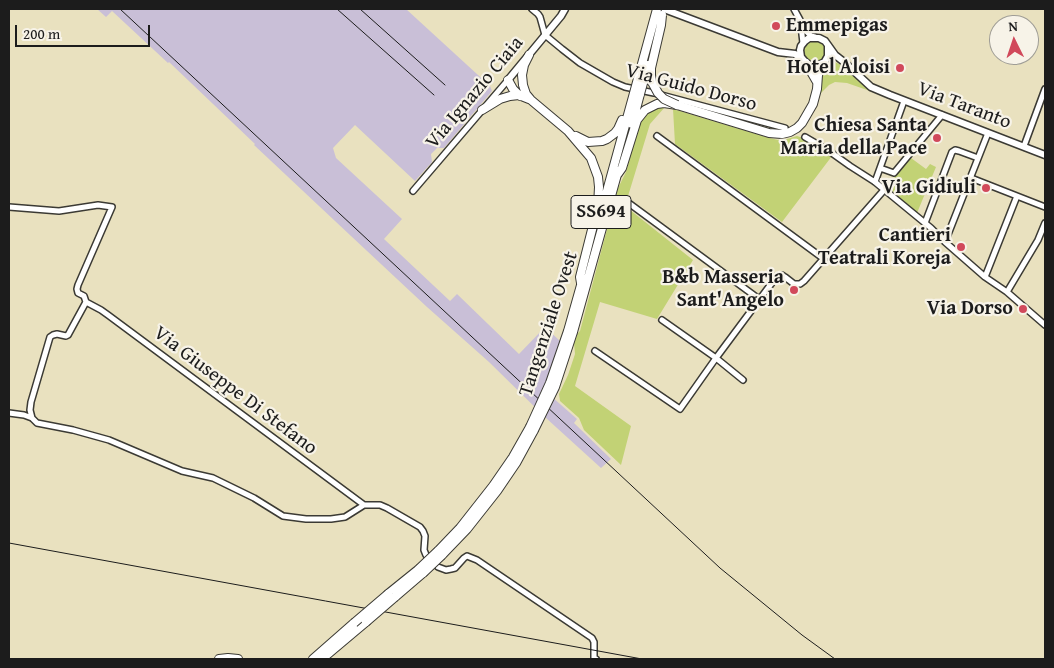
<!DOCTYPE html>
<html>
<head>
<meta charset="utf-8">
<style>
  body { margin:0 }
  #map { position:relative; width:1054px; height:668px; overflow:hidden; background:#e9e1bf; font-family:"Gentium Book Plus",serif }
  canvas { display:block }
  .frame { position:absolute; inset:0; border:10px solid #1c1c1c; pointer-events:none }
  .north { position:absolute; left:989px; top:15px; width:50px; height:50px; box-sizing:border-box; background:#f7f3e8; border:1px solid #9f9d96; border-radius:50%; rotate:356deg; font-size:14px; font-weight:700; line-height:20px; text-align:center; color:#1c1c1c }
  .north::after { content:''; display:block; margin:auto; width:18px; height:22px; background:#d1495b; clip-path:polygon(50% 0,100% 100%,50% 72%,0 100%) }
  .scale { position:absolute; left:15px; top:25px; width:135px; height:22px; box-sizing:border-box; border:2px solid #1c1c1c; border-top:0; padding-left:6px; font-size:15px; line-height:18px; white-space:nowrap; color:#1c1c1c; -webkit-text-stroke:4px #f7f3e8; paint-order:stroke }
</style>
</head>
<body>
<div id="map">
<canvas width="1054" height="668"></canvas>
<div class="frame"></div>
<div class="north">N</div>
<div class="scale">200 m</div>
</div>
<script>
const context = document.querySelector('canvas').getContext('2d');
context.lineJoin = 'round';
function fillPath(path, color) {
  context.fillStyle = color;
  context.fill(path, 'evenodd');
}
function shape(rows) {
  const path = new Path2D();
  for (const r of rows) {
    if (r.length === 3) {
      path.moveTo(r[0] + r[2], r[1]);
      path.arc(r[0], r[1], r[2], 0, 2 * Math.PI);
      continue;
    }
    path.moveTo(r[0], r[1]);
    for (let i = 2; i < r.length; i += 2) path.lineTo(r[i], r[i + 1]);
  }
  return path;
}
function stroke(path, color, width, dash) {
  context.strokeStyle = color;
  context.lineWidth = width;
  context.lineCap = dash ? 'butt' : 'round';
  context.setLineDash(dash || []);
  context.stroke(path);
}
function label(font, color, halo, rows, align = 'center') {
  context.font = font + ' "Gentium Book Plus",serif';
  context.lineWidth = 4.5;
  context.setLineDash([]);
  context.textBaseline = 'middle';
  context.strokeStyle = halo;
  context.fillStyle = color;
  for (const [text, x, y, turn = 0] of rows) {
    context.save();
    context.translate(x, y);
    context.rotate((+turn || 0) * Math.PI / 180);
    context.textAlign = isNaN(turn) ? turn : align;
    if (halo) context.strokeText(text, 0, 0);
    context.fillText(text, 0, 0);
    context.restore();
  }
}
const industrial = shape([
  [97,9,406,9,490,86,492,91,444,148,437,148,431,154,432,162,415,181,355,125,333,148,336,158,402,219,384,239,450,301,457,294,519,354,545,327,560,341,551,370,543,389,577,419,574,423,611,459,601,468,546,418,489,362,427,307,351,236,254,145,255,144,169,62,168,63,112,11,106,17]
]);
const green = shape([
  [815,51,11],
  [835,62,845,67,870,91,847,83,835,82,829,85,821,93,821,79,823,68,828,64],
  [665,107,650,124,625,206,693,260,657,319,600,302,575,386,631,426,621,465,584,430,579,418,560,401,559,394,568,375,575,354,574,343,578,333,580,331,618,188,626,172,639,124,643,116,649,111,656,108],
  [673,109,766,137,778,140,787,139,797,136,803,138,832,156,782,222,675,144],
  [911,158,926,169,930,164,936,167,917,213,885,188]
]);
const minor = shape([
  [532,9,538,14,540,17,545,35,562,49,580,63,613,82,625,87,654,93,785,128],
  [794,9,806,31,811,36,815,37],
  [801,26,803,43],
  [657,136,824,259],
  [805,137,829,151,850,166,875,182,931,228,945,242,985,277,1007,292,1045,325],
  [1024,146,1045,89],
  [880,168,894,173,942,115],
  [971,178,1045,207],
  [875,182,904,101],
  [413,191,508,80],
  [630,204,759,299],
  [9,207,59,211,98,205,112,207,78,285,77,289,78,293,84,296,86,302,68,335,66,336,57,334,53,335,50,337,31,402,30,410,32,418],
  [925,223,952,152,955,150,959,151,978,158],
  [945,242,988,133],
  [985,277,1017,196],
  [1007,292,1038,240,1045,223],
  [86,302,101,310,108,315,364,505],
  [662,320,716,358,743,380],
  [595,351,680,409,716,358,777,276,782,275,785,277,794,284,800,284,804,281,884,190],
  [9,413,24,415,32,418,37,423,73,430,109,440,182,471,213,478,254,498,283,516,306,519,331,519,345,517,364,505,380,505,387,508,420,527,423,531,425,536,424,550,426,555],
  [438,567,446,570,451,569,455,568,464,558,467,556,477,560,592,638,594,642,594,658,596,659]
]);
const major = shape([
  [664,9,778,52,795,54,802,59],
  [828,46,828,56,824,63,819,65,810,65,806,63,801,57,800,50,801,46,805,41,809,38,819,38,825,41,835,55,844,62,871,87,890,95,1045,155],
  [508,80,561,16,565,9]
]);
const highway = shape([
  [529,55,524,65,522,75,523,85,526,94,531,100,568,131,585,151,591,158,598,177,599,187,598,206,580,277,581,283],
  [806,63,817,82],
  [508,80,513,89,520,96],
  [482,110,500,99,510,96,519,95,529,99],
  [632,124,640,94],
  [576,136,588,142,602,141,607,139,615,133,618,129,622,120],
  [617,175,622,168,637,120,645,110,657,104,664,103,677,105,769,133,782,134,790,132,797,128,802,123,813,104,817,89,818,75,822,64],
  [602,209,634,93],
  [568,331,583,278],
  [573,332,618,171],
  [438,551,460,528,493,486,513,457,530,427],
  [442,555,467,529,497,491,516,463,534,430],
  [388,594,419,569],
  [395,597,423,573],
  [219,659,228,658,238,659],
  [313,659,354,623],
  [322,659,366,622]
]);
const rail = shape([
  [120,9,720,568,802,635,835,659],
  [337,9,434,95],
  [360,9,445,85],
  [9,543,642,659]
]);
const highwayBridge = shape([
  [662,15,661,25,651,68,651,75,652,82,658,93,664,99,677,105],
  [634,93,657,9],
  [640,94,648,65],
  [530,427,550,383,568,331],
  [534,430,555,387,573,332],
  [419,569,438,551],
  [423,573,442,555],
  [366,622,395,597],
  [354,623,388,594]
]);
const markers = [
  [776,26,5,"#d1495b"],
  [900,68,5,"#d1495b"],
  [937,138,5,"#d1495b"],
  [986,188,5,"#d1495b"],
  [961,247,5,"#d1495b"],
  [794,290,5,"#d1495b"],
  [1023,309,5,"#d1495b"]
];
const shields = [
  [601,212,60]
];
const shieldNames = [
  ["SS694",601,212]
];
const poiNames = [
  ["Emmepigas",786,26,"left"],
  ["Hotel Aloisi",890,68],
  ["Chiesa Santa",927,126],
  ["Maria della Pace",927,149],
  ["Via Gidiuli",976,188],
  ["Cantieri",951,236],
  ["Teatrali Koreja",951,259],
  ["B&b Masseria",784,278],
  ["Sant'Angelo",784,301],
  ["Via Dorso",1013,309]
];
const streetNames = [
  ["Via Guido Dorso",691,88,15],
  ["Via Ignazio Ciaia",475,93,-50],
  ["Via Taranto",964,106,21],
  ["Tangenziale Ovest",549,324,-72],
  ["Via Giuseppe Di Stefano",235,391,37]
];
fillPath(industrial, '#c9bfd7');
fillPath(green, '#c2d275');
stroke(minor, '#3b3a34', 8);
stroke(major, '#3b3a34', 9);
stroke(highway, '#3b3a34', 10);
stroke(minor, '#fff', 5);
stroke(major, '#fff', 6);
stroke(highway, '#fff', 8);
stroke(rail, '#1c1c1c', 1);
stroke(highwayBridge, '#3b3a34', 10, []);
stroke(highwayBridge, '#fff', 8);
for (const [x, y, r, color] of markers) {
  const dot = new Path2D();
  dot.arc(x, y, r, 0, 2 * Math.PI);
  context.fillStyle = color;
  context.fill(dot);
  stroke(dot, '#f7f3e8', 2);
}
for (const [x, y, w] of shields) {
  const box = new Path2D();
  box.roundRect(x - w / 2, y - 16.5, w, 33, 4);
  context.fillStyle = '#f7f3e8';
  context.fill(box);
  stroke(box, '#1c1c1c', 1);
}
label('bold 19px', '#1c1c1c', null, shieldNames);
label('bold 20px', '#1c1c1c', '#f7f3e8', poiNames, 'right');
label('20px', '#1c1c1c', '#f7f3e8', streetNames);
</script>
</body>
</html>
